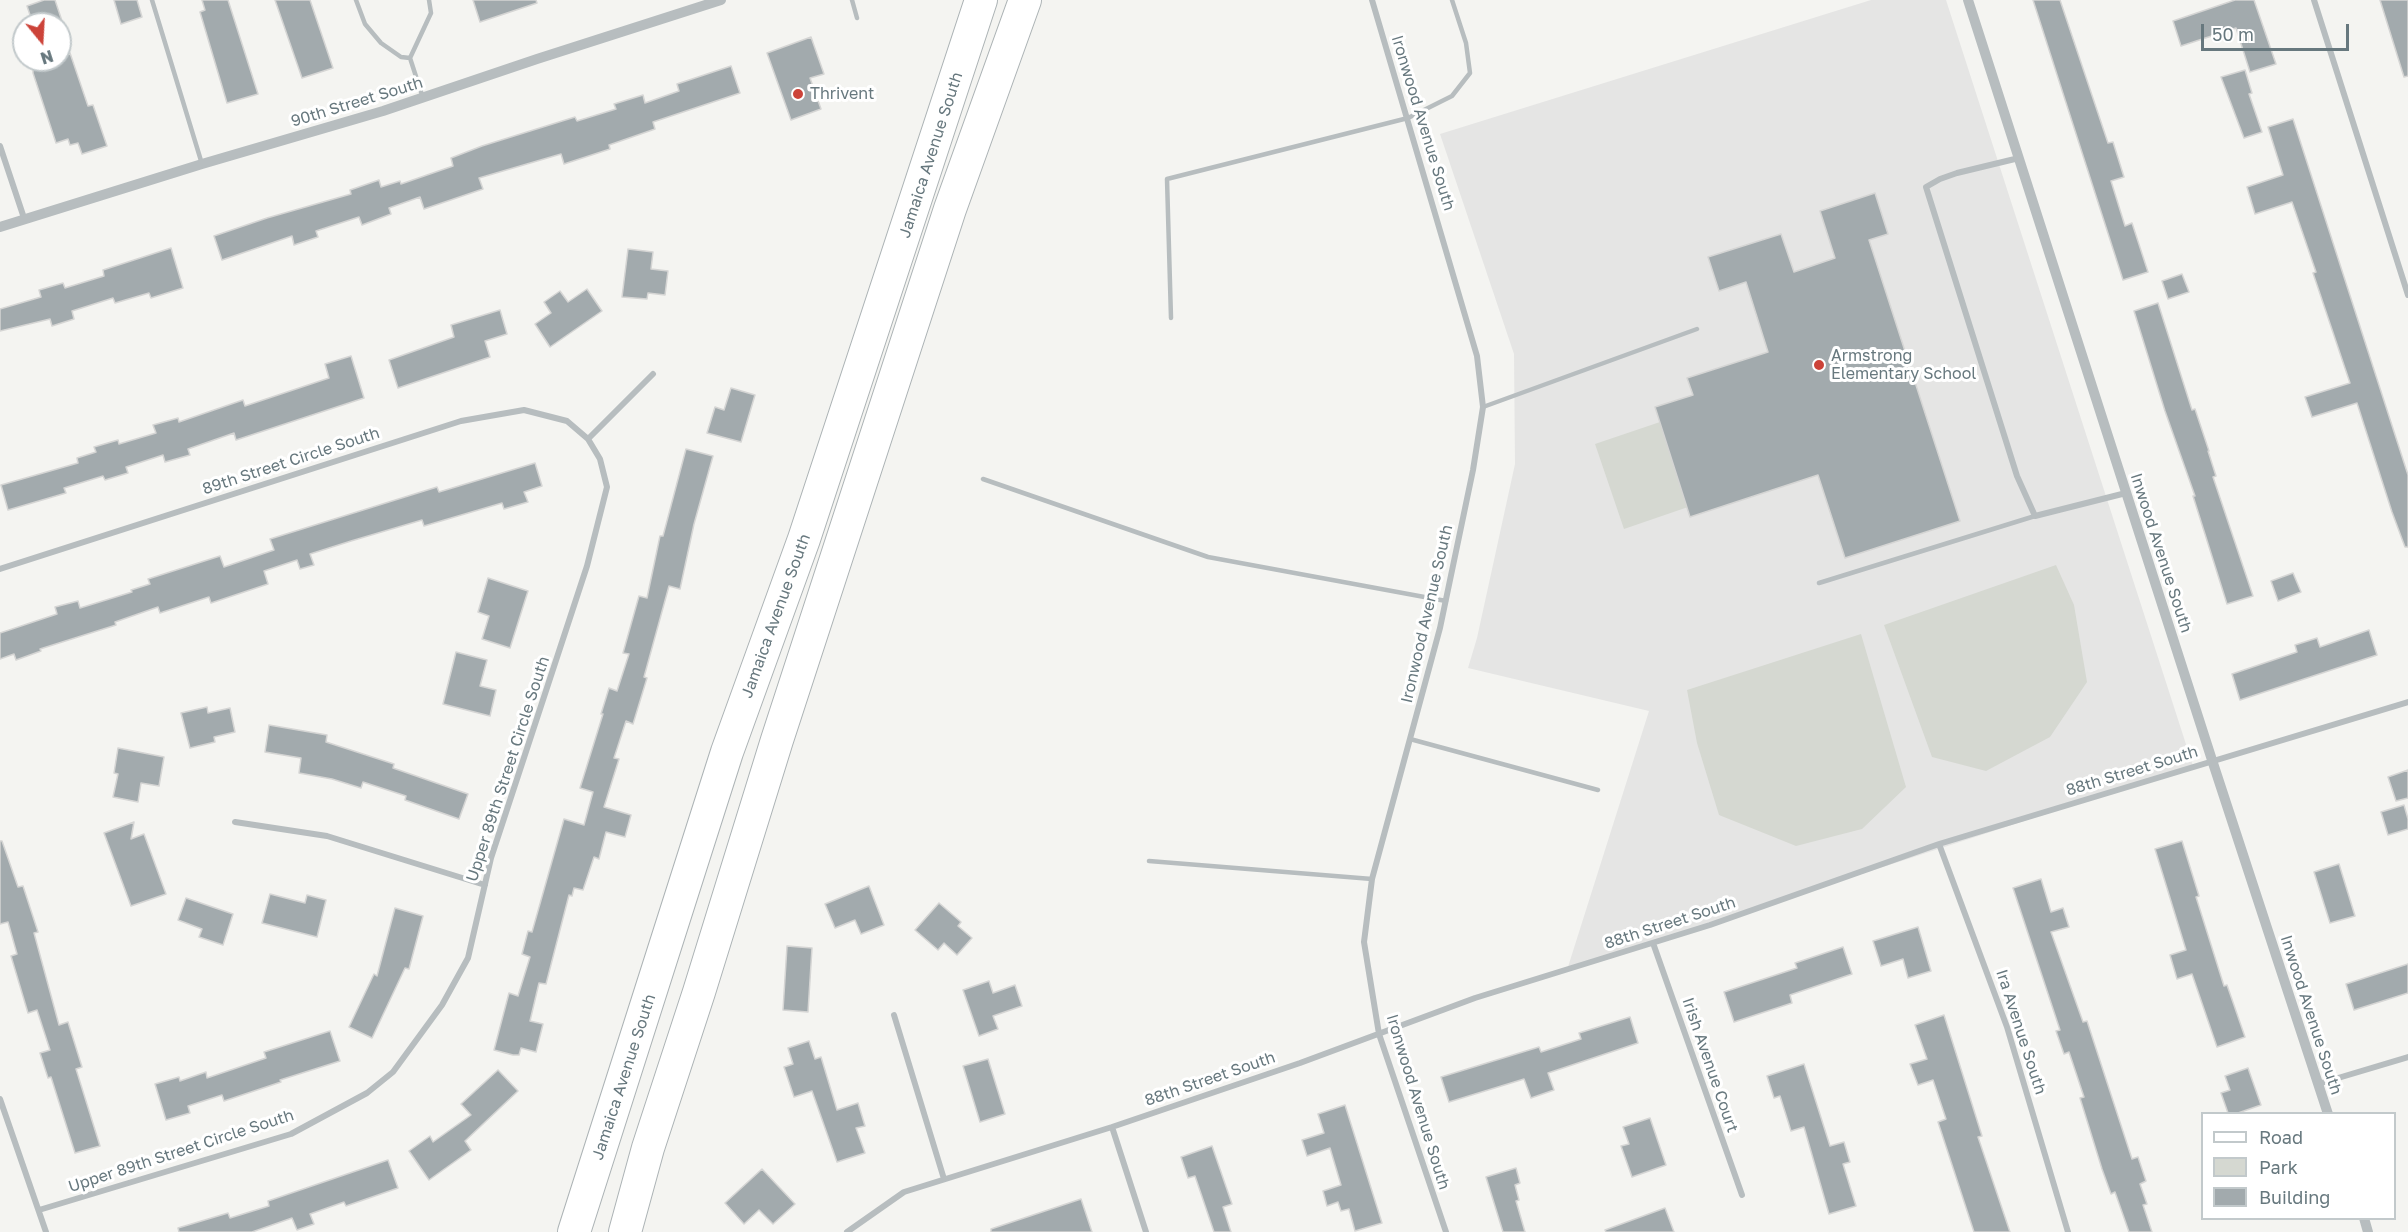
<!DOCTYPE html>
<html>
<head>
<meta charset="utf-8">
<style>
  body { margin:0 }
  #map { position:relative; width:2408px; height:1232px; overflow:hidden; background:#f4f4f1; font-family:"Golos Text",sans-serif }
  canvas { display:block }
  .legend { position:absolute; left:2201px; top:1112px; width:195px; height:108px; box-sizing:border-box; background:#fff; border:2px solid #c2c9cb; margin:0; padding:8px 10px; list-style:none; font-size:18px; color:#67787e }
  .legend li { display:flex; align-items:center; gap:12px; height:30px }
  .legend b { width:30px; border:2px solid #c2c9cb }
  .north { position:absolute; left:12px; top:12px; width:60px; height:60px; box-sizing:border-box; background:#fff; border:2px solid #c2c9cb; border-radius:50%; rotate:162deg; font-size:16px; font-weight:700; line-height:24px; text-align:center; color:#67787e }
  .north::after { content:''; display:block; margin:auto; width:21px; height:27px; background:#cc4339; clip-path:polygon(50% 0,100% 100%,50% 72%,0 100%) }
  .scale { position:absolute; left:2201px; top:24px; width:148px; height:27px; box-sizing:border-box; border:3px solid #67787e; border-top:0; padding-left:8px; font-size:18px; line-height:21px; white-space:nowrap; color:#67787e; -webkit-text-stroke:4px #fff; paint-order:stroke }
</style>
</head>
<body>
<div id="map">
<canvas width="2408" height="1232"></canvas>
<ul class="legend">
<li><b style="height:8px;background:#fff"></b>Road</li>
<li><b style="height:16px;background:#d5d8d1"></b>Park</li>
<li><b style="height:16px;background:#a2aaad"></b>Building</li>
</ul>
<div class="north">N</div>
<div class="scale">50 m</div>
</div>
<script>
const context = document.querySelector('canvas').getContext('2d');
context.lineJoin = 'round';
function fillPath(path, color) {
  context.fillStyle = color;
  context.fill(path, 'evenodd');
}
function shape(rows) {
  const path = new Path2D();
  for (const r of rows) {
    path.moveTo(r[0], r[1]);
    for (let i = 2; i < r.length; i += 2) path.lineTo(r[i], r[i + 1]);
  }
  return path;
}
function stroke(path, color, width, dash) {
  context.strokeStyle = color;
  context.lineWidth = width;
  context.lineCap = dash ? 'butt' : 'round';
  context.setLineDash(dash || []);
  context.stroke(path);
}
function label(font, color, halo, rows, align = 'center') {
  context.font = font + ' "Golos Text",sans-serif';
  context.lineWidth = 6;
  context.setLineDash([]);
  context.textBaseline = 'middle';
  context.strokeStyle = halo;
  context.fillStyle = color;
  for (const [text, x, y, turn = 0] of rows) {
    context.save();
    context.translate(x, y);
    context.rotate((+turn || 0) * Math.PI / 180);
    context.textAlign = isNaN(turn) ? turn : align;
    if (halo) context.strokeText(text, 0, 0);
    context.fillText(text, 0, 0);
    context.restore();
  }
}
const built = shape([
  [1871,0,1946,0,2193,766,1567,970,1649,711,1468,668,1477,638,1515,464,1514,354,1440,134]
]);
const green = shape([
  [1660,422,1688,507,1624,529,1595,444],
  [2056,565,2074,605,2087,682,2050,737,1986,771,1932,757,1884,625],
  [1861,634,1906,787,1862,829,1796,846,1719,815,1697,743,1687,690]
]);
const building = shape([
  [44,0,55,0,63,24,33,24,27,6,44,0],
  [114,0,137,0,142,17,121,24,114,0],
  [202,0,228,0,258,94,227,103,200,12,205,10,202,0],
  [275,0,310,0,333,68,302,78,275,0],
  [473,0,536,0,537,3,480,22,473,0],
  [2033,0,2060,0,2108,143,2113,142,2124,177,2111,181,2125,226,2132,223,2148,272,2123,280,2033,0],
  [2235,0,2254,0,2276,64,2250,72,2236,28,2181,46,2173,21,2235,0],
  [2380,0,2408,0,2408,76,2404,77,2380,0],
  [811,37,824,74,810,78,821,109,791,120,767,53,811,37],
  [70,53,88,106,93,105,107,146,82,154,78,143,70,145,68,139,56,143,33,73,33,66,51,60,60,60,60,57,70,53],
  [731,66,740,93,653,122,655,129,609,145,610,149,564,164,561,154,479,178,483,189,424,209,420,197,389,208,391,214,362,225,359,217,316,231,318,237,294,245,292,236,222,260,214,236,267,218,351,194,350,190,379,180,381,187,400,181,401,184,453,166,451,158,482,146,575,117,577,121,616,109,614,104,643,95,645,103,679,91,677,84,731,66],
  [2245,70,2252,93,2249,94,2262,132,2244,138,2221,77,2245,70],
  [2293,119,2408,475,2408,547,2405,547,2392,512,2357,403,2312,417,2305,397,2350,383,2313,273,2316,272,2292,202,2255,214,2247,187,2283,175,2268,127,2293,119],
  [1875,193,1888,234,1869,240,1960,521,1845,558,1818,475,1690,517,1655,407,1693,395,1687,378,1768,352,1746,282,1719,291,1708,257,1781,234,1794,272,1835,258,1820,211,1875,193],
  [171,248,183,288,151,298,149,293,115,303,113,298,72,311,74,319,52,326,50,319,0,331,0,309,41,297,39,290,63,283,65,288,104,276,103,270,171,248],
  [628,249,653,252,651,269,668,271,665,295,648,293,647,299,622,297,628,249],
  [2182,274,2189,292,2168,299,2162,281,2182,274],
  [587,289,602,311,550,347,535,324,551,313,544,302,560,291,568,302,587,289],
  [2158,303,2192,410,2195,409,2209,451,2208,451,2216,476,2213,477,2253,596,2227,604,2193,496,2195,496,2165,411,2134,311,2158,303],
  [500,310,507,334,485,341,490,357,398,388,389,360,454,337,451,325,500,310],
  [351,356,364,398,236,440,234,433,188,449,190,455,165,462,163,455,126,467,128,473,105,480,103,476,64,488,66,493,8,510,1,485,78,463,77,458,96,452,94,447,118,440,119,444,156,433,153,425,178,418,179,422,243,400,245,406,329,378,325,364,351,356],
  [731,388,755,395,741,442,707,433,715,407,724,410,731,388],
  [686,449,713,456,694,524,680,589,669,586,644,677,647,678,633,724,626,721,614,758,619,759,604,807,631,815,625,837,606,832,599,859,594,857,583,890,574,888,572,896,569,895,546,984,539,983,530,1021,543,1024,536,1052,521,1048,519,1055,513,1055,494,1050,509,993,518,996,530,957,522,954,528,931,532,932,564,819,584,825,593,792,580,788,603,714,601,714,609,688,617,691,629,654,623,653,639,596,647,598,660,536,663,536,686,449],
  [535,463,542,486,524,492,528,502,504,509,502,503,424,526,422,520,351,541,310,554,314,565,300,569,297,560,264,571,268,584,211,603,209,597,160,613,158,607,115,622,116,625,40,649,41,651,16,660,14,654,0,659,0,633,57,614,55,607,78,601,80,608,132,592,131,590,150,584,148,579,220,556,224,567,274,550,270,539,437,487,439,492,535,463],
  [2293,573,2301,592,2278,601,2271,581,2293,573],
  [488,578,528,591,510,648,482,639,489,616,478,612,488,578],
  [2369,630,2377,655,2240,700,2232,674,2297,652,2295,645,2317,638,2320,647,2369,630],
  [456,652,487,660,480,686,496,690,490,716,443,704,456,652],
  [207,707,208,713,230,708,235,732,214,737,215,742,190,748,181,713,207,707],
  [269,725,327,735,326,742,394,764,393,768,468,794,459,819,405,800,406,796,363,782,361,788,332,779,299,773,301,758,265,752,269,725],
  [118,748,164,757,159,786,141,783,138,802,113,797,118,774,114,773,118,748],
  [2408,770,2408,798,2396,801,2388,777,2408,770],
  [2404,805,2408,819,2408,829,2388,835,2381,812,2404,805],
  [134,822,131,839,144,834,166,894,131,906,104,833,134,822],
  [0,841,2,841,18,887,23,886,38,932,34,933,59,1025,68,1022,82,1067,76,1069,100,1146,75,1153,51,1077,48,1078,40,1053,50,1050,37,1010,28,1013,11,956,17,954,8,922,0,924,0,841],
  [2182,841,2199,896,2196,897,2224,986,2227,985,2245,1037,2217,1047,2192,974,2177,979,2170,955,2186,950,2155,849,2182,841],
  [2339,864,2355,916,2330,923,2314,872,2339,864],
  [2041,879,2051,912,2063,908,2069,927,2051,932,2083,1022,2087,1021,2132,1159,2138,1157,2146,1181,2140,1184,2147,1204,2143,1205,2152,1232,2129,1232,2115,1192,2111,1194,2102,1169,2080,1098,2084,1097,2069,1052,2064,1054,2056,1031,2060,1030,2013,888,2041,879],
  [869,886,884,925,861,934,855,920,835,928,825,904,869,886],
  [270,894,305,903,307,895,326,900,317,937,262,923,270,894],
  [186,898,233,914,223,945,199,937,202,929,178,920,186,898],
  [939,903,961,922,958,926,972,938,957,955,944,943,938,950,915,930,939,903],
  [395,908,423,916,409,969,405,968,372,1038,349,1027,374,974,377,976,395,908],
  [1918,927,1931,971,1908,978,1903,959,1881,966,1873,941,1918,927],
  [787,946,812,948,808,1012,783,1010,787,946],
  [1843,947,1852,974,1790,995,1792,1003,1734,1022,1724,992,1797,968,1795,963,1843,947],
  [2408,964,2408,993,2354,1010,2346,984,2408,964],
  [989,981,993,993,1015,985,1022,1006,993,1016,998,1029,979,1036,963,990,989,981],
  [1944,1015,1982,1136,1978,1137,2010,1232,1974,1232,1938,1122,1946,1119,1933,1080,1918,1085,1910,1064,1927,1059,1915,1025,1944,1015],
  [1630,1017,1638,1043,1548,1073,1554,1090,1531,1098,1524,1079,1449,1102,1441,1077,1539,1047,1541,1052,1581,1039,1579,1033,1630,1017],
  [330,1031,340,1061,280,1080,281,1082,224,1101,222,1095,188,1106,190,1113,166,1120,155,1084,179,1077,180,1081,206,1072,207,1078,266,1058,264,1052,330,1031],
  [809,1041,815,1059,821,1057,837,1110,858,1103,865,1126,856,1128,865,1153,837,1162,812,1091,794,1097,784,1067,793,1064,788,1048,809,1041],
  [988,1059,1005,1114,980,1122,963,1066,988,1059],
  [1804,1064,1830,1146,1844,1142,1850,1162,1843,1164,1856,1206,1829,1214,1804,1127,1791,1131,1780,1096,1774,1098,1767,1076,1804,1064],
  [2248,1068,2261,1105,2238,1113,2228,1113,2221,1093,2230,1090,2225,1076,2248,1068],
  [498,1070,518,1091,465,1141,471,1150,429,1180,409,1151,430,1136,433,1142,471,1115,461,1104,498,1070],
  [1345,1105,1382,1223,1355,1231,1349,1209,1341,1211,1338,1202,1327,1206,1323,1191,1341,1185,1330,1148,1307,1156,1302,1140,1324,1133,1318,1114,1345,1105],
  [1650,1118,1666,1165,1632,1177,1621,1146,1629,1144,1623,1127,1650,1118],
  [1212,1146,1232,1204,1223,1207,1231,1232,1214,1232,1195,1176,1188,1178,1181,1157,1212,1146],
  [388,1160,398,1188,346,1206,344,1202,310,1214,314,1224,297,1230,292,1218,252,1232,179,1232,178,1228,228,1213,230,1218,269,1206,268,1201,388,1160],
  [1516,1168,1520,1183,1515,1185,1519,1200,1516,1201,1525,1232,1503,1232,1486,1177,1516,1168],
  [762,1169,795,1204,773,1224,759,1210,744,1224,725,1203,762,1169],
  [1081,1199,1092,1232,991,1232,991,1229,1081,1199],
  [1665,1208,1674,1232,1606,1232,1605,1230,1665,1208]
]);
const service = shape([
  [152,0,202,164],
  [356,0,365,24,381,43,401,57,410,58,431,13,429,0],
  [852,0,857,18],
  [410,58,423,98],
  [1171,318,1167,179,1408,118,1452,96,1470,73,1466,43,1452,0],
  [1483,407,1697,329],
  [983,479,1208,557,1446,601],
  [1819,583,2035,516],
  [1410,739,1598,790],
  [1149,861,1372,879]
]);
const minor = shape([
  [1372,0,1477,356,1483,407,1473,470,1440,628,1372,879,1364,942,1379,1034,1446,1232],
  [2314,0,2408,295],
  [0,146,24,218],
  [2019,158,1957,173,1940,179,1926,187,2017,476,2035,516,2126,493],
  [588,439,653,374],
  [0,569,461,421,524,410,567,421,588,439,600,459,607,487,587,566,491,858,468,958,442,1005,393,1072,367,1093,291,1134,39,1210],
  [235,822,327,836,485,885],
  [1939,844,2007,1027,2068,1232],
  [1653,943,1742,1195],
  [894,1015,944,1179],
  [2318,1084,2408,1057],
  [0,1099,46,1232],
  [1112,1127,1146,1232],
  [847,1232,904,1192,1112,1127,1300,1063,1475,998,1710,925,1939,844,2408,702]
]);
const tertiary = shape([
  [1968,0,2212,760,2328,1114],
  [0,227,202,164,383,111,537,59,721,0],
  [2364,1218,2368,1232]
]);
const secondary = shape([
  [574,1232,727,752,804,539,981,0],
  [625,1232,648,1148,699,992,777,740,950,209,1025,0]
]);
const markers = [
  [798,94,6,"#cc4339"],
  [1819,365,6,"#cc4339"]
];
const poiNames = [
  ["Thrivent",810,94],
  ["Armstrong",1831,356],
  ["Elementary School",1831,374]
];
const streetNames = [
  ["90th Street South",357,102,-17],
  ["Ironwood Avenue South",1423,123,73],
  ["Jamaica Avenue South",931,155,-72],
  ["89th Street Circle South",291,461,-18],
  ["Inwood Avenue South",2161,553,72],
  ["Ironwood Avenue South",1427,614,-77],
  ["Jamaica Avenue South",776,616,-70],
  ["Upper 89th Street Circle South",508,769,-72],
  ["88th Street South",2132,771,-17],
  ["88th Street South",1670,923,-18],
  ["Inwood Avenue South",2311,1015,72],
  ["Ira Avenue South",2021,1032,72],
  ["Irish Avenue Court",1710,1065,71],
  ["Jamaica Avenue South",624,1077,-72],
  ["88th Street South",1210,1079,-19],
  ["Ironwood Avenue South",1418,1102,73],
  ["Upper 89th Street Circle South",181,1151,-18]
];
fillPath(built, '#e5e5e4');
fillPath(green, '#d5d8d1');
fillPath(building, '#a2aaad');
stroke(building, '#d5d5d4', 1.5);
stroke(secondary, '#acb3b5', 34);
stroke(service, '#b7bdbf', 4.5);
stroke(minor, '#b7bdbf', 6);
stroke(tertiary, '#b7bdbf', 10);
stroke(secondary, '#fff', 32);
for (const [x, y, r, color] of markers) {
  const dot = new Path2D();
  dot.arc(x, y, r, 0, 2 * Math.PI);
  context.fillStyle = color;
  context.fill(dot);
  stroke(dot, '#fff', 2);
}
label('16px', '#67787e', '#fff', poiNames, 'left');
label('16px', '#67787e', '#fff', streetNames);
</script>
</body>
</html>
